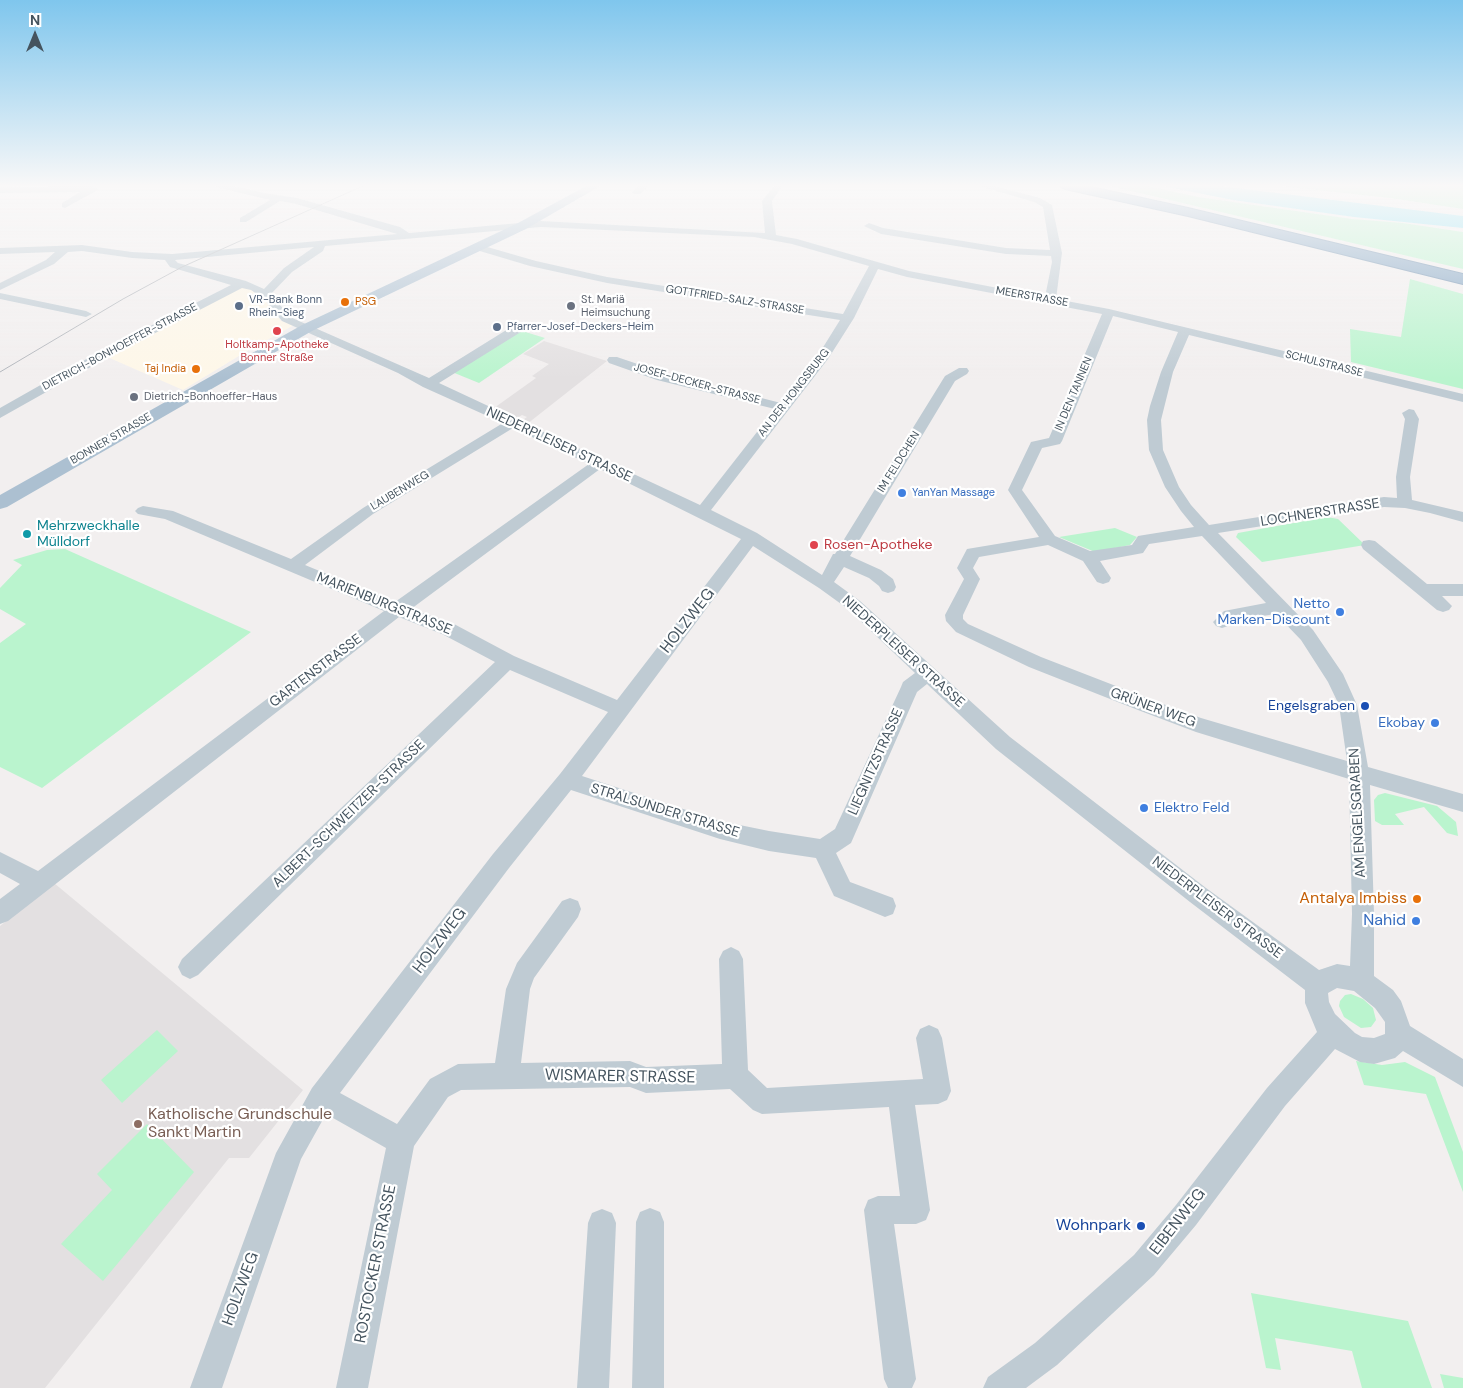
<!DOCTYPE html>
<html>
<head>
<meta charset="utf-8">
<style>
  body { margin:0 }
  #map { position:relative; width:1463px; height:1388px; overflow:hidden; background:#f2efef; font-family:"DM Sans",sans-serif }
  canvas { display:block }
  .north { position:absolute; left:10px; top:10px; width:50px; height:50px; -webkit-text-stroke:4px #fff; paint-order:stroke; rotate:0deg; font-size:14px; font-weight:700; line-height:20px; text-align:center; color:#45545f }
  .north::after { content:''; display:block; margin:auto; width:18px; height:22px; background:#45545f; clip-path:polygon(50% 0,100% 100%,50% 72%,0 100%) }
</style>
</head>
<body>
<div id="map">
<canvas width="1463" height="1388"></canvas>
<div class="north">N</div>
</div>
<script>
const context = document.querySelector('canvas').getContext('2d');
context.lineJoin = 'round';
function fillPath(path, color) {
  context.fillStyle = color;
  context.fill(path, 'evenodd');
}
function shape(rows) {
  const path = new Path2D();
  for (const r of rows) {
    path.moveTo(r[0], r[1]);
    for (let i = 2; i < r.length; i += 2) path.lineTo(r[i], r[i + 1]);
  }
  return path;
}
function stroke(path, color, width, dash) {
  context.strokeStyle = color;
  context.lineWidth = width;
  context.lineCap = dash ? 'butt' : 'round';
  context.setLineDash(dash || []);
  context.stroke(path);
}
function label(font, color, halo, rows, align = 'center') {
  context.font = font + ' "DM Sans",sans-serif';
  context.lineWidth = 4.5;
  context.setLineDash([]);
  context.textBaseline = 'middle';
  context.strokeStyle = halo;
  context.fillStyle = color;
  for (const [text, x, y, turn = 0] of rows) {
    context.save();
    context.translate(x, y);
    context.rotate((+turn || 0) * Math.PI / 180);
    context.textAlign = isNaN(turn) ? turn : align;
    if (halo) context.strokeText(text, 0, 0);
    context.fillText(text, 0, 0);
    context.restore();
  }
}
const commercial = shape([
  [246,287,263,297,281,321,296,324,247,351,183,390,105,356,235,289]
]);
const education = shape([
  [544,341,607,361,527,424,521,421,527,417,522,415,517,418,494,408,536,378,532,376,549,364,523,354],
  [54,883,303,1090,249,1158,229,1158,45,1388,0,1388,0,926]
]);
const green = shape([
  [1106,185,1143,185,1198,197,1352,219,1403,223,1463,232,1463,269],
  [1272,185,1463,185,1463,209,1390,198],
  [1410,279,1463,294,1463,389,1351,362,1350,329,1401,337],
  [519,330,545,338,479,383,452,372],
  [1327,517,1338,519,1365,545,1262,562,1236,537,1238,533],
  [1115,528,1137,537,1130,545,1095,552,1059,537],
  [65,549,251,632,42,788,0,767,0,643,26,624,0,609,0,588,22,565,13,560,47,550],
  [1385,793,1437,806,1456,822,1458,836,1447,833,1424,807,1395,814,1404,825,1382,825,1375,821,1374,800,1378,795],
  [1351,994,1363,999,1373,1008,1376,1020,1371,1027,1361,1028,1344,1017,1339,1006,1340,1001,1345,995],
  [157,1030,178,1051,122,1103,101,1080],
  [1356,1061,1382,1065,1405,1062,1435,1077,1463,1152,1463,1192,1426,1094,1364,1085],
  [147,1124,194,1172,103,1281,61,1244,112,1190,97,1174],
  [1251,1293,1408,1321,1432,1388,1362,1388,1352,1351,1275,1338,1281,1370,1266,1368],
  [1440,1374,1463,1378,1463,1388,1444,1388]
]);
const water = shape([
  [1158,185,1212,185,1463,216,1463,228,1354,217,1233,200]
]);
const minor = shape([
  [215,185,229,185,264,193,297,198,400,227,409,233,541,221,765,233,762,201,775,185,783,185,772,201,776,235,797,239,909,271,1045,297,1052,262,1051,256,1006,254,881,234,864,226,869,223,883,228,1006,248,1050,250,1043,207,1034,202,976,185,990,185,1040,198,1052,205,1062,253,1056,299,1109,309,1463,394,1463,402,1189,335,1173,372,1161,420,1163,450,1179,487,1191,505,1209,525,1384,497,1397,498,1396,477,1405,419,1402,413,1409,409,1414,410,1419,419,1410,477,1412,500,1463,512,1463,522,1430,513,1405,508,1384,507,1218,533,1313,630,1343,674,1357,705,1368,767,1463,794,1463,812,1370,785,1374,914,1374,976,1393,990,1401,1001,1410,1026,1463,1059,1463,1087,1403,1051,1395,1058,1374,1064,1360,1062,1335,1049,1285,1106,1196,1225,1154,1275,1057,1365,1026,1388,983,1388,988,1377,1035,1343,1134,1255,1176,1205,1267,1088,1317,1032,1305,1003,1305,990,1190,902,996,749,927,684,917,692,851,843,836,853,850,882,893,898,896,906,893,914,885,917,834,896,816,858,769,851,720,839,571,790,509,868,340,1093,397,1124,430,1079,458,1064,495,1063,506,989,517,963,562,901,570,898,578,901,581,909,578,917,534,978,530,989,521,1063,630,1061,646,1067,722,1064,719,959,723,951,731,947,739,951,743,959,748,1070,767,1088,923,1079,916,1038,920,1029,929,1025,938,1029,942,1038,951,1091,947,1100,938,1104,915,1105,930,1210,926,1220,916,1224,894,1224,916,1379,912,1388,888,1388,884,1379,864,1210,868,1200,878,1196,900,1196,889,1107,762,1114,753,1110,730,1089,646,1093,630,1087,461,1090,448,1097,414,1146,368,1388,336,1388,386,1148,326,1114,301,1159,222,1388,190,1388,276,1153,312,1088,493,854,560,774,608,712,510,670,198,975,190,979,182,975,178,967,182,959,495,662,442,634,399,617,8,921,0,924,0,899,20,884,0,873,0,852,38,871,384,611,165,519,138,514,135,511,138,508,143,506,173,511,291,559,363,508,503,423,423,387,398,373,282,321,264,299,251,290,242,288,105,359,0,418,0,408,97,353,231,285,170,267,165,260,132,258,82,251,68,252,54,264,0,290,0,283,46,260,55,252,0,254,0,248,82,245,132,252,172,254,397,234,296,204,280,201,246,222,240,222,240,218,270,200,216,187,215,185],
  [541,227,754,237,792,244,869,266,843,314,607,277,536,261,477,244,473,245,472,247,473,249,530,266,607,283,840,320,817,357,781,403,667,374,617,357,609,357,607,360,609,363,657,380,775,409,700,505,439,383,524,330,526,327,524,324,516,324,429,378,290,317,271,294,292,272,323,251,325,246,541,227],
  [314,247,284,268,264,289,246,281,178,263,175,260,314,247],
  [878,269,907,277,1102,314,1049,438,1031,442,1008,490,1039,537,967,549,957,568,964,579,945,615,946,621,956,632,1029,667,1138,710,1196,732,1349,779,1352,914,1350,966,1337,964,1319,970,1206,888,1010,737,860,601,834,582,844,567,869,578,879,586,882,591,888,593,894,591,896,587,893,579,881,570,850,556,955,381,967,374,969,371,967,368,959,368,945,376,835,554,833,554,822,575,757,533,711,510,828,359,854,318,878,269],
  [1113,316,1178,332,1161,372,1150,406,1147,420,1149,450,1165,487,1181,511,1194,527,1144,535,1138,536,1132,545,1090,551,1055,536,1022,490,1042,448,1060,444,1062,441,1113,316],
  [513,428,589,464,395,602,305,565,373,514,513,428],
  [600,469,741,539,617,700,514,656,454,624,411,609,600,469],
  [1202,536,1266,603,1224,611,1213,622,1216,626,1222,628,1228,626,1235,620,1276,614,1301,640,1328,682,1339,705,1347,761,1201,718,1152,700,1041,657,968,624,963,619,963,615,980,579,973,568,979,557,1048,545,1083,561,1097,582,1103,584,1109,582,1111,578,1100,561,1143,553,1149,544,1202,536],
  [753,546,819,588,848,609,915,673,903,682,901,687,835,829,820,839,769,831,720,821,582,776,753,546],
  [1337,988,1354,991,1375,1008,1385,1022,1385,1034,1374,1038,1362,1037,1355,1033,1335,1014,1329,1002,1328,993,1337,988],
  [640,185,650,185,640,194,634,194,632,192,640,185],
  [93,186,98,189,96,191,65,208,62,207,62,203,80,192,0,193,0,187,93,186],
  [0,293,86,311,92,314,86,317,0,299,0,293],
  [1369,540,1375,541,1427,584,1463,584,1463,596,1442,596,1452,606,1449,610,1443,612,1437,610,1363,549,1361,545,1363,541,1369,540],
  [650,1208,660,1212,664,1222,664,1388,632,1388,636,1222,640,1212,650,1208],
  [602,1209,612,1213,616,1223,609,1388,577,1388,588,1223,592,1213,602,1209]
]);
const major = shape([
  [588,185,602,185,526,229,312,331,7,507,0,509,0,495,302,325,518,223,588,185]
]);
const highway = shape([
  [1058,185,1082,185,1188,208,1463,274,1463,284,1188,216,1065,189,1058,185]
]);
const tram = shape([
  [0,372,123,299,182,267,365,185]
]);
const markers = [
  [345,302,5,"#e8710a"],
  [239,306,5,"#5c6f8a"],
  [571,306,5,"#6b7280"],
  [497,327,5,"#5c6f8a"],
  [277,331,5,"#e0444e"],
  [196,369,5,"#e8710a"],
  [134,397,5,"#6b7280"],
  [902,493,5,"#3f7fe0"],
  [27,534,5,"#0f9aa8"],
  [814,545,5,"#e0444e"],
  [1340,612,5,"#3f7fe0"],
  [1365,706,5,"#1a4fb4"],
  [1435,723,5,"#3f7fe0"],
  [1144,808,5,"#3f7fe0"],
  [1417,899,5,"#e8710a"],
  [1416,921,5,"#3f7fe0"],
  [138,1124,5,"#8d6e63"],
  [1141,1226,5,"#1a4fb4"]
];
const farStreetnames = [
  ["MEERSTRASSE",1032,297,10],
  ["GOTTFRIED-SALZ-STRASSE",735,300,9],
  ["DIETRICH-BONHOEFFER-STRASSE",120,347,-28],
  ["SCHULSTRASSE",1324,364,14],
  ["JOSEF-DECKER-STRASSE",697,384,15],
  ["AN DER HONGSBURG",794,393,-52],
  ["IN DEN TANNEN",1074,394,-67],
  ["BONNER STRASSE",111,439,-30],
  ["IM FELDCHEN",899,462,-58],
  ["LAUBENWEG",400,491,-31]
];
const farServicenames = [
  ["VR-Bank Bonn",249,300],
  ["Rhein-Sieg",249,313],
  ["Pfarrer-Josef-Deckers-Heim",507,327]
];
const farWorshipnames = [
  ["St. Mariä",581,300],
  ["Heimsuchung",581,313],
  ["Dietrich-Bonhoeffer-Haus",144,397]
];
const farFoodnames = [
  ["PSG",355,302],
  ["Taj India",186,369,"right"]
];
const farHealthnames = [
  ["Holtkamp-Apotheke",277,345],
  ["Bonner Straße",277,358]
];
const farShopnames = [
  ["YanYan Massage",912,493]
];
const streetNames = [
  ["NIEDERPLEISER STRASSE",559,445,25],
  ["LOCHNERSTRASSE",1320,513,-9],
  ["MARIENBURGSTRASSE",384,604,22],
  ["NIEDERPLEISER STRASSE",903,652,42],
  ["GARTENSTRASSE",316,671,-37],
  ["GRÜNER WEG",1153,708,20],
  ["LIEGNITZSTRASSE",876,762,-66],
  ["STRALSUNDER STRASSE",665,811,17],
  ["AM ENGELSGRABEN",1358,813,-93],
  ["ALBERT-SCHWEITZER-STRASSE",349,814,-44],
  ["NIEDERPLEISER STRASSE",1217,908,37]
];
const cultureNames = [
  ["Mehrzweckhalle",37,526],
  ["Mülldorf",37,542]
];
const healthNames = [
  ["Rosen-Apotheke",824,545]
];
const shopNames = [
  ["Netto",1330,604],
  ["Marken-Discount",1330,620],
  ["Ekobay",1425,723],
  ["Elektro Feld",1154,808,"left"]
];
const transitNames = [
  ["Engelsgraben",1355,706]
];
const nearStreetnames = [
  ["HOLZWEG",688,621,-52],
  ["HOLZWEG",440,941,-53],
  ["WISMARER STRASSE",620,1077,1],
  ["EIBENWEG",1178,1222,-52],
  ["ROSTOCKER STRASSE",376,1264,-79],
  ["HOLZWEG",241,1289,-70]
];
const nearFoodnames = [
  ["Antalya Imbiss",1407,899]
];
const nearShopnames = [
  ["Nahid",1406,921]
];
const nearEducationnames = [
  ["Katholische Grundschule",148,1115],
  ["Sankt Martin",148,1133]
];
const nearTransitnames = [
  ["Wohnpark",1131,1226]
];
fillPath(commercial, '#fef7e8');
fillPath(education, '#e3e0e1');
fillPath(green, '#baf4ce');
fillPath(water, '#82e1f5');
stroke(highway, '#6d8faf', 2);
fillPath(minor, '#bfcbd3');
fillPath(major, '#acc0d1');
fillPath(highway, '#82a4c3');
stroke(tram, '#b1b5bb', 1);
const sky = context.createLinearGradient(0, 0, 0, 379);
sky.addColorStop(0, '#7fc6ed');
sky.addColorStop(0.49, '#f9f8f8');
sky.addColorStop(1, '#f9f8f800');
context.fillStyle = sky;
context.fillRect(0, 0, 1463, 379);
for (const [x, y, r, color] of markers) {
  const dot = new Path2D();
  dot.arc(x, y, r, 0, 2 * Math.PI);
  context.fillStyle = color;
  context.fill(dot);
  stroke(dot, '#fff', 2);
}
label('11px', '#45545f', '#fff', farStreetnames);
label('11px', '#4e5e75', '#fff', farServicenames, 'left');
label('11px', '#5b616d', '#fff', farWorshipnames, 'left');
label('11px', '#c56008', '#fff', farFoodnames, 'left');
label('11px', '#be3a42', '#fff', farHealthnames);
label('11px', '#366cbe', '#fff', farShopnames, 'left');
label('14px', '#45545f', '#fff', streetNames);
label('14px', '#0d838f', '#fff', cultureNames, 'left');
label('14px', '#be3a42', '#fff', healthNames, 'left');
label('14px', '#366cbe', '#fff', shopNames, 'right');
label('14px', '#164399', '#fff', transitNames, 'right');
label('16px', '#45545f', '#fff', nearStreetnames);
label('16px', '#c56008', '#fff', nearFoodnames, 'right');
label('16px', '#366cbe', '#fff', nearShopnames, 'right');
label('16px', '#785e54', '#fff', nearEducationnames, 'left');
label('16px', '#164399', '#fff', nearTransitnames, 'right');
</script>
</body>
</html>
